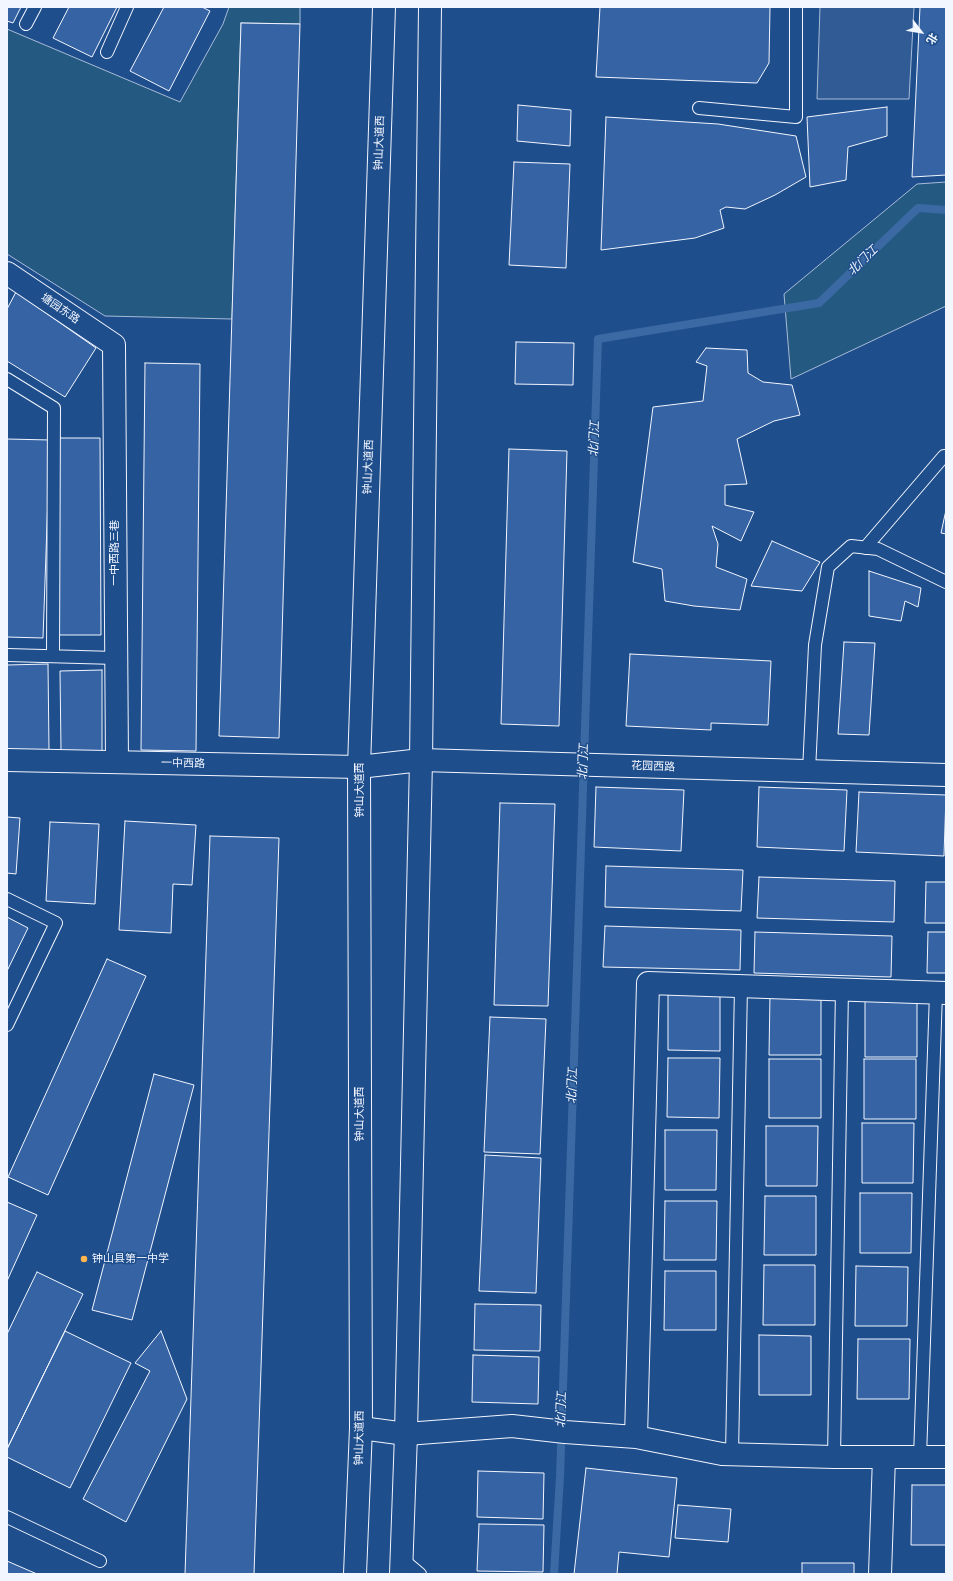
<!DOCTYPE html>
<html>
<head>
<meta charset="utf-8">
<style>
  body { margin:0 }
  #map { position:relative; width:953px; height:1581px; overflow:hidden; background:#1f4e8c; font-family:"Roboto Condensed","Noto Sans SC",sans-serif }
  canvas { display:block }
  .frame { position:absolute; inset:0; border:8px solid #f2f6ff; pointer-events:none }
  .north { position:absolute; left:901px; top:12px; width:40px; height:40px; -webkit-text-stroke:3px #1f4e8c; paint-order:stroke; rotate:121deg; font-size:11px; font-weight:700; line-height:16px; text-align:center; color:#f2f6ff }
  .north::after { content:''; display:block; margin:auto; width:14px; height:18px; background:#f2f6ff; clip-path:polygon(50% 0,100% 100%,50% 72%,0 100%) }
</style>
</head>
<body>
<div id="map">
<canvas width="953" height="1581"></canvas>
<div class="frame"></div>
<div class="north">北</div>
</div>
<script>
const context = document.querySelector('canvas').getContext('2d');
context.lineJoin = 'round';
function fillPath(path, color) {
  context.fillStyle = color;
  context.fill(path, 'evenodd');
}
function shape(rows) {
  const path = new Path2D();
  for (const r of rows) {
    path.moveTo(r[0], r[1]);
    for (let i = 2; i < r.length; i += 2) path.lineTo(r[i], r[i + 1]);
  }
  return path;
}
function stroke(path, color, width, dash) {
  context.strokeStyle = color;
  context.lineWidth = width;
  context.lineCap = dash ? 'butt' : 'round';
  context.setLineDash(dash || []);
  context.stroke(path);
}
function label(font, color, halo, rows, align = 'center') {
  context.font = font + ' "Roboto Condensed","Noto Sans SC",sans-serif';
  context.lineWidth = 3;
  context.setLineDash([]);
  context.textBaseline = 'middle';
  context.strokeStyle = halo;
  context.fillStyle = color;
  for (const [text, x, y, turn = 0] of rows) {
    context.save();
    context.translate(x, y);
    context.rotate((+turn || 0) * Math.PI / 180);
    context.textAlign = isNaN(turn) ? turn : align;
    if (halo) context.strokeText(text, 0, 0);
    context.fillText(text, 0, 0);
    context.restore();
  }
}
const green = shape([
  [229,7,300,7,300,24,241,23,232,319,105,316,7,254,7,29,180,102,223,24,229,7],
  [946,182,946,306,791,379,784,294,917,184,946,182]
]);
const parking = shape([
  [820,7,914,7,909,99,817,99,820,7]
]);
const stream = shape([
  [554,1574,560,1477,598,339,819,303,918,208,946,210]
]);
const building = shape([
  [7,7,21,7,13,23,7,21,7,7],
  [69,7,117,7,92,57,53,38,69,7],
  [164,7,202,7,210,11,169,91,130,71,164,7],
  [600,7,770,7,769,63,757,83,596,77,600,7],
  [920,7,946,7,946,175,912,177,920,7],
  [241,23,300,24,279,738,219,736,241,23],
  [518,105,571,110,570,146,517,141,518,105],
  [887,107,887,136,848,147,846,180,810,187,807,117,887,107],
  [606,117,718,124,796,136,806,177,775,195,745,209,726,207,720,210,724,228,695,238,601,250,606,117],
  [514,162,570,164,566,268,509,265,514,162],
  [16,292,96,348,65,397,7,361,7,309,16,292],
  [516,342,574,343,573,385,515,384,516,342],
  [706,348,747,350,748,373,763,382,792,385,800,415,774,421,737,439,747,484,725,485,725,505,754,512,741,541,712,526,718,544,716,567,747,579,740,610,694,606,665,601,662,569,633,562,653,407,703,401,707,366,696,362,706,348],
  [145,363,200,364,196,751,141,750,145,363],
  [57,438,100,438,101,635,58,635,57,438],
  [7,439,50,440,43,638,7,637,7,439],
  [509,449,567,451,559,726,501,724,509,449],
  [946,510,946,534,941,533,946,510],
  [772,541,820,562,802,591,751,586,772,541],
  [869,571,921,588,918,607,905,601,901,621,869,616,869,571],
  [844,642,875,643,869,735,838,734,844,642],
  [630,654,771,661,768,725,711,723,711,730,626,726,630,654],
  [48,664,49,750,7,750,7,665,48,664],
  [102,670,102,751,61,751,60,671,102,670],
  [596,787,684,790,681,851,594,847,596,787],
  [759,787,847,790,844,851,757,847,759,787],
  [859,792,946,795,944,856,856,852,859,792],
  [500,803,555,804,548,1006,494,1005,500,803],
  [7,817,20,818,16,874,7,873,7,817],
  [125,821,196,825,192,885,173,884,171,933,119,930,125,821],
  [50,822,99,824,95,904,46,901,50,822],
  [210,836,279,838,254,1574,185,1574,210,836],
  [606,866,743,870,741,911,605,907,606,866],
  [759,877,895,881,894,922,757,918,759,877],
  [926,882,946,882,946,923,925,923,926,882],
  [7,917,28,928,7,971,7,917],
  [605,926,741,930,740,970,603,967,605,926],
  [755,932,892,936,891,977,754,973,755,932],
  [928,932,946,932,946,973,927,973,928,932],
  [107,959,146,976,48,1195,8,1177,107,959],
  [668,991,720,991,720,1051,668,1050,668,991],
  [770,995,821,996,821,1055,769,1055,770,995],
  [865,997,917,998,917,1057,865,1057,865,997],
  [490,1017,546,1019,540,1154,484,1152,490,1017],
  [668,1058,720,1058,719,1118,667,1117,668,1058],
  [769,1059,821,1059,821,1118,769,1118,769,1059],
  [864,1059,916,1059,916,1119,864,1119,864,1059],
  [154,1074,194,1085,132,1320,92,1310,154,1074],
  [862,1123,914,1123,913,1183,862,1183,862,1123],
  [766,1126,818,1126,817,1186,766,1186,766,1126],
  [665,1130,717,1130,716,1190,665,1190,665,1130],
  [485,1155,541,1158,536,1293,479,1291,485,1155],
  [860,1193,912,1193,911,1253,860,1253,860,1193],
  [765,1196,816,1196,816,1255,764,1255,765,1196],
  [665,1201,717,1201,716,1260,664,1260,665,1201],
  [7,1202,37,1215,7,1281,7,1202],
  [764,1265,815,1265,815,1325,763,1325,764,1265],
  [856,1266,908,1267,907,1326,855,1326,856,1266],
  [665,1271,716,1271,716,1330,664,1330,665,1271],
  [37,1272,83,1294,7,1449,7,1334,37,1272],
  [475,1304,541,1305,540,1351,474,1350,475,1304],
  [65,1331,131,1363,70,1488,7,1457,7,1449,65,1331],
  [161,1331,187,1399,126,1522,83,1499,150,1371,135,1363,161,1331],
  [759,1335,811,1336,811,1395,759,1395,759,1335],
  [858,1339,910,1339,909,1399,857,1399,858,1339],
  [473,1355,539,1357,538,1404,472,1402,473,1355],
  [586,1468,677,1478,669,1557,619,1552,617,1574,574,1574,586,1468],
  [478,1471,544,1473,543,1519,477,1517,478,1471],
  [912,1485,946,1485,946,1545,911,1545,912,1485],
  [678,1505,731,1509,728,1542,675,1538,678,1505],
  [479,1524,544,1525,543,1572,477,1571,479,1524],
  [7,1561,37,1574,7,1574,7,1561],
  [802,1563,854,1563,854,1574,802,1574,802,1563]
]);
const service = shape([
  [26,24,35,7],
  [107,52,127,7],
  [699,108,796,117,796,7],
  [7,379,54,408,53,656],
  [865,548,944,456,946,456],
  [7,655,116,658],
  [809,771,815,645,828,567,851,546,878,549,946,582],
  [7,899,56,923,7,1025],
  [732,1454,741,986],
  [834,1457,842,989],
  [920,1457,936,993],
  [7,1517,100,1561],
  [401,1558,420,1574]
]);
const minor = shape([
  [7,273,114,345,117,762],
  [361,1428,406,1434,512,1426,565,1432,636,1437,722,1454,834,1457,946,1457],
  [636,1437,648,983,946,993],
  [880,1574,884,1457]
]);
const tertiary = shape([
  [7,760,359,767,421,760,946,775]
]);
const trunk = shape([
  [355,1574,361,1428,359,767,384,7],
  [401,1574,406,1434,421,760,430,7]
]);
const markers = [
  [84,1259,4,"#ffb74d"]
];
const streetNames = [
  ["钟山大道西",380,143,-88],
  ["塘园东路",60,309,34],
  ["钟山大道西",369,467,-88],
  ["一中西路三巷",115,553,-90],
  ["一中西路",183,764,1],
  ["花园西路",653,767,2],
  ["钟山大道西",360,790,-90],
  ["钟山大道西",360,1114,-90],
  ["钟山大道西",360,1438,-89]
];
const poiNames = [
  ["钟山县第一中学",92,1259]
];
const waterNames = [
  ["北门江",863,261,-44],
  ["北门江",595,439,-88],
  ["北门江",584,762,-88],
  ["北门江",573,1086,-88],
  ["北门江",562,1410,-88]
];
fillPath(green, '#245a82');
stroke(green, '#a8bbd7', 1);
fillPath(parking, '#305b95');
stroke(parking, '#a8bbd7', 1);
stroke(stream, '#3b69a3', 8);
fillPath(building, '#3563a3');
stroke(building, '#f2f6ff', 1);
stroke(service, '#f2f6ff', 14);
stroke(minor, '#f2f6ff', 24);
stroke(tertiary, '#f2f6ff', 24);
stroke(trunk, '#f2f6ff', 24);
stroke(service, '#1f4e8c', 12);
stroke(minor, '#1f4e8c', 22);
stroke(tertiary, '#1f4e8c', 22);
stroke(trunk, '#1f4e8c', 22);
for (const [x, y, r, color] of markers) {
  const dot = new Path2D();
  dot.arc(x, y, r, 0, 2 * Math.PI);
  context.fillStyle = color;
  context.fill(dot);
  stroke(dot, '#1f4e8c', 1.5);
}
label('11px', '#f2f6ff', '#1f4e8c', streetNames);
label('11px', '#f2f6ff', '#1f4e8c', poiNames, 'left');
label('italic 12px', '#f2f6ff', '#1f4e8c', waterNames);
</script>
</body>
</html>
